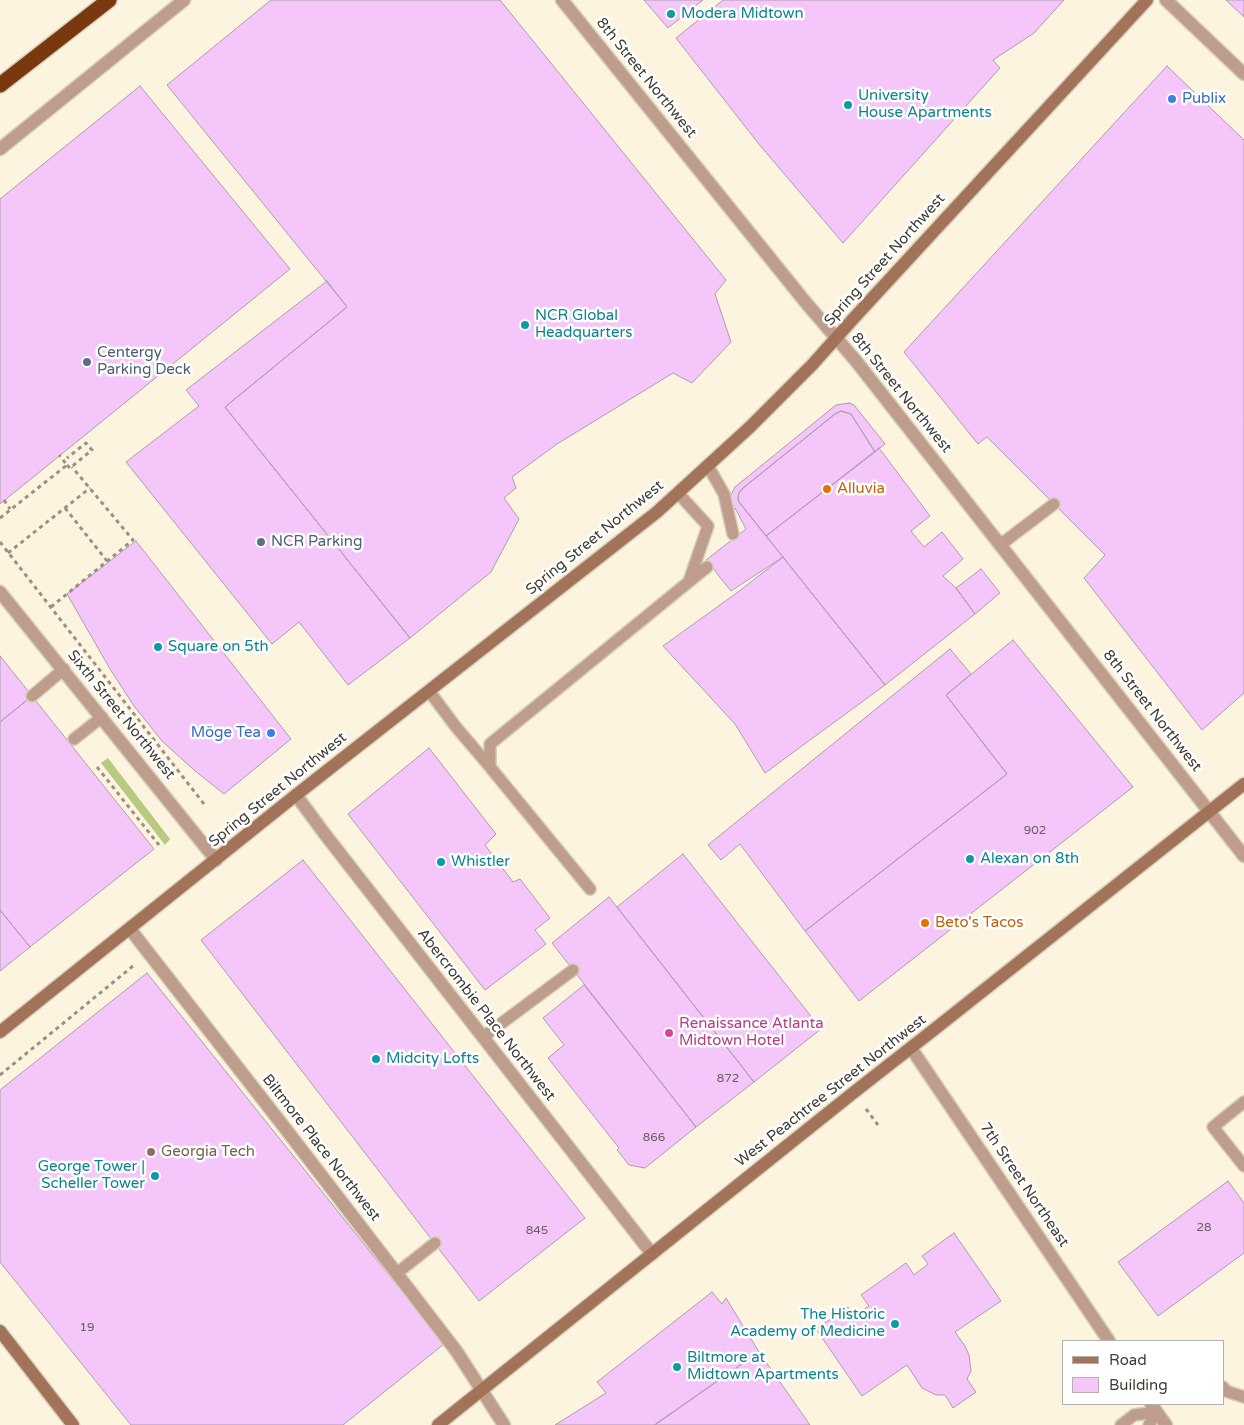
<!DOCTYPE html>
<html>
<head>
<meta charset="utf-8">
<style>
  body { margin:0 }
  #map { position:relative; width:1244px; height:1425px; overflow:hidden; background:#fcf4de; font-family:"Varela Round",sans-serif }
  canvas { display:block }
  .legend { position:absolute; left:1062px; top:1340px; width:162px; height:65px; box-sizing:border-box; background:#fff; border:1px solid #b2b1ad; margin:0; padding:6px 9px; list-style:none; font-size:15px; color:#3f3c33 }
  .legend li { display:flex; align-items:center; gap:10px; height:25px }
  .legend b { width:25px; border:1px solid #b2b1ad }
</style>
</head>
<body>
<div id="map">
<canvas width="1244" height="1425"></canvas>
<ul class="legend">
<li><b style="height:6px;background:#a27259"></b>Road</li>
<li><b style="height:14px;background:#f4c6f9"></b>Building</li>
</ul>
</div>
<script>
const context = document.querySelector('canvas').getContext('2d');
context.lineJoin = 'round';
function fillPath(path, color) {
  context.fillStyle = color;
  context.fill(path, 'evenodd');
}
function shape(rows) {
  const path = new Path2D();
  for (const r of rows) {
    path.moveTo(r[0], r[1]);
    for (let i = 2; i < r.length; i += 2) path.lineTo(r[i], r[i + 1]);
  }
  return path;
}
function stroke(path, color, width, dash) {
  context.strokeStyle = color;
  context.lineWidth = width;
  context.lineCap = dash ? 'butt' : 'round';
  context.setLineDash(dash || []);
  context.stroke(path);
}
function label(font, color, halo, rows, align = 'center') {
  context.font = font + ' "Varela Round",sans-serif';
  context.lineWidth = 5;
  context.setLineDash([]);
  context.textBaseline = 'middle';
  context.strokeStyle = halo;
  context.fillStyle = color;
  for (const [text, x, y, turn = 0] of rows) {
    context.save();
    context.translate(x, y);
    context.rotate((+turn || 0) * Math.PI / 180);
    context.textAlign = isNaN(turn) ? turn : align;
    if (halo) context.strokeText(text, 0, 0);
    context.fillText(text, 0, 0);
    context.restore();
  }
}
const green = shape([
  [108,758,170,839,165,845,101,763]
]);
const building = shape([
  [271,0,500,0,726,280,715,294,731,342,692,383,673,373,557,444,512,477,516,488,504,498,519,519,491,572,410,638,225,407,347,307,167,85,271,0],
  [644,0,703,0,668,28,644,0],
  [723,0,1064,0,1034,33,993,60,1000,68,843,243,758,143,676,38,723,0],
  [1226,0,1244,0,1244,17,1226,0],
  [1167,66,1244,140,1244,693,1202,730,1084,578,1105,555,987,437,978,444,904,352,1167,66],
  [140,86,290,269,0,504,0,199,140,86],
  [327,281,347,307,225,407,410,638,348,685,299,622,272,644,126,462,199,406,186,390,327,281],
  [849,403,854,405,885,444,875,452,851,414,841,411,835,414,743,488,739,493,738,498,739,502,783,557,731,591,706,560,746,529,735,508,732,512,731,495,735,487,836,405,849,403],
  [841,411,851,414,875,452,766,536,739,502,738,498,739,493,743,488,835,414,841,411],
  [879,448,930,516,911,531,924,547,942,532,963,559,943,576,956,588,975,614,885,685,766,536,879,448],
  [136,541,291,739,224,794,194,770,162,741,134,706,110,669,67,594,136,541],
  [783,557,885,685,765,773,735,724,663,646,738,592,783,557],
  [981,569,1000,593,975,614,956,588,981,569],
  [1013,640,1133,787,859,1001,805,931,1007,774,946,695,1013,640],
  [950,649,971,674,946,695,1007,774,805,931,740,844,721,860,708,845,950,649],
  [0,656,32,696,0,722,0,656],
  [32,696,154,849,30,947,0,910,0,722,32,696],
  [429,748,496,834,485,845,513,882,520,879,550,918,535,930,546,944,485,990,348,814,429,748],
  [683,854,821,1029,754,1082,617,907,683,854],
  [303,860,585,1218,479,1301,201,940,303,860],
  [609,897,754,1082,696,1127,552,943,609,897],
  [0,910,30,947,0,971,0,910],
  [147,973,444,1344,343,1425,131,1425,0,1262,0,1090,147,973],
  [584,985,696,1127,645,1168,629,1165,617,1150,619,1148,548,1058,564,1045,543,1018,584,985],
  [1228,1181,1244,1203,1244,1253,1158,1316,1118,1262,1228,1181],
  [954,1233,1001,1301,955,1332,965,1346,969,1355,971,1371,967,1379,976,1392,953,1408,945,1395,936,1395,922,1388,907,1365,862,1396,816,1329,848,1307,854,1316,869,1306,861,1295,906,1263,914,1275,928,1264,922,1256,954,1233],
  [712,1292,722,1304,726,1298,759,1352,654,1425,555,1425,606,1393,597,1382,712,1292],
  [759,1352,810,1425,655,1425,759,1352]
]);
const path = shape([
  [67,465,70,468,92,450,86,443,67,458],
  [4,500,10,509],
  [65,508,107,561],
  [0,518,67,465,59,455],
  [0,542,204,804],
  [8,553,90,488],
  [51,607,133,540,72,467],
  [97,767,159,845],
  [0,1075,133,966],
  [866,1109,878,1125]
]);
const lane = shape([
  [708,466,724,494,733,534],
  [678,493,708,526,689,581],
  [1000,545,1054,504],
  [429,691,456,727,490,767],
  [32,696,64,669],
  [74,739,102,717],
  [590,889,490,767,490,744,707,567],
  [483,1037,573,970],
  [1244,1102,1213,1127,1244,1166],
  [397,1273,435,1243],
  [1223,1387,1226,1391,1244,1397],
  [1121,1425,1134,1415,1157,1412],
  [1149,1425,1157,1412]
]);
const street = shape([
  [562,0,807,304,856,361,1244,856],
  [1166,0,1244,74],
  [0,149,184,0],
  [0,592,216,860],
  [296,795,324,833,652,1254],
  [130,929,288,1132,457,1352,504,1425],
  [911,1048,1109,1341],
  [1151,1404,1166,1425]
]);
const secondary = shape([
  [0,1032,296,795,657,512,750,427,812,365,853,319,1147,0],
  [0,1331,73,1425],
  [438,1425,853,1093,936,1028,1244,784]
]);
const highway = shape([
  [0,85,109,0]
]);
const markers = [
  [671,14,5,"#0f9aa8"],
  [1172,99,5,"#3f7fe0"],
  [848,105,5,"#0f9aa8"],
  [525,325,5,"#0f9aa8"],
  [87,362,5,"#5c6f8a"],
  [827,489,5,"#e8710a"],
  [261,542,5,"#5c6f8a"],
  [158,647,5,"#0f9aa8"],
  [271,733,5,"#3f7fe0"],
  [970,859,5,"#0f9aa8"],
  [441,862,5,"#0f9aa8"],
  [925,923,5,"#e8710a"],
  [669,1033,5,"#d1479c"],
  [376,1059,5,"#0f9aa8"],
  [151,1152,5,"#8d6e63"],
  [155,1176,5,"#0f9aa8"],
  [895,1324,5,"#0f9aa8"],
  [677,1367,5,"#0f9aa8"]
];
const numberNames = [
  ["902",1035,831],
  ["872",728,1079],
  ["866",654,1138],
  ["28",1204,1228],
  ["845",537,1231],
  ["19",87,1328]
];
const cultureNames = [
  ["Modera Midtown",681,14],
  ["University",858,96],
  ["House Apartments",858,113],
  ["NCR Global",535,316],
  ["Headquarters",535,333],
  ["Square on 5th",168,647],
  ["Alexan on 8th",980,859],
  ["Whistler",451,862],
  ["Midcity Lofts",386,1059],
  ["George Tower |",145,1167,"right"],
  ["Scheller Tower",145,1184,"right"],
  ["The Historic",885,1315,"right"],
  ["Academy of Medicine",885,1332,"right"],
  ["Biltmore at",687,1358],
  ["Midtown Apartments",687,1375]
];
const streetNames = [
  ["8th Street Northwest",646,78,51],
  ["Spring Street Northwest",885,260,-48],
  ["8th Street Northwest",901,393,51],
  ["Spring Street Northwest",595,538,-39],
  ["8th Street Northwest",1152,711,52],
  ["Sixth Street Northwest",121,715,51],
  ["Spring Street Northwest",278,790,-39],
  ["Abercrombie Place Northwest",486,1015,52],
  ["West Peachtree Street Northwest",831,1091,-38],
  ["Biltmore Place Northwest",321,1148,52],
  ["7th Street Northeast",1024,1185,56]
];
const shopNames = [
  ["Publix",1182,99],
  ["Möge Tea",261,733,"right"]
];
const serviceNames = [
  ["Centergy",97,353],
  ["Parking Deck",97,370],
  ["NCR Parking",271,542]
];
const foodNames = [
  ["Alluvia",837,489],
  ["Beto's Tacos",935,923]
];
const hotelNames = [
  ["Renaissance Atlanta",679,1024],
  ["Midtown Hotel",679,1041]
];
const educationNames = [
  ["Georgia Tech",161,1152]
];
fillPath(green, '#b7ca80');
fillPath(building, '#f4c6f9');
stroke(building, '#ac9dae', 1);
stroke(lane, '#d6cfbc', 14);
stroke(street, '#d6cfbc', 15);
stroke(secondary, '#d6cfbc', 15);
stroke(highway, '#d6cfbc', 18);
stroke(path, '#989283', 3, [4, 4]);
stroke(lane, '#be9d8c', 11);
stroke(street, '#be9d8c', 12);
stroke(secondary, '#a27259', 12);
stroke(highway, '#79380d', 15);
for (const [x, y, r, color] of markers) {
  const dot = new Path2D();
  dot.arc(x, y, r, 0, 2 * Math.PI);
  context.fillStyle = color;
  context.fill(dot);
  stroke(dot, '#fff', 2);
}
label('12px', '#6c5e64', null, numberNames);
label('15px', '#0d838f', '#fff', cultureNames, 'left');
label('15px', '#3f3c33', '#fff', streetNames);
label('15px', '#366cbe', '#fff', shopNames, 'left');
label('15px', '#4e5e75', '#fff', serviceNames, 'left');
label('15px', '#c56008', '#fff', foodNames, 'left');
label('15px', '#b23c85', '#fff', hotelNames, 'left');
label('15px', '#785e54', '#fff', educationNames, 'left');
</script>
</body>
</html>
